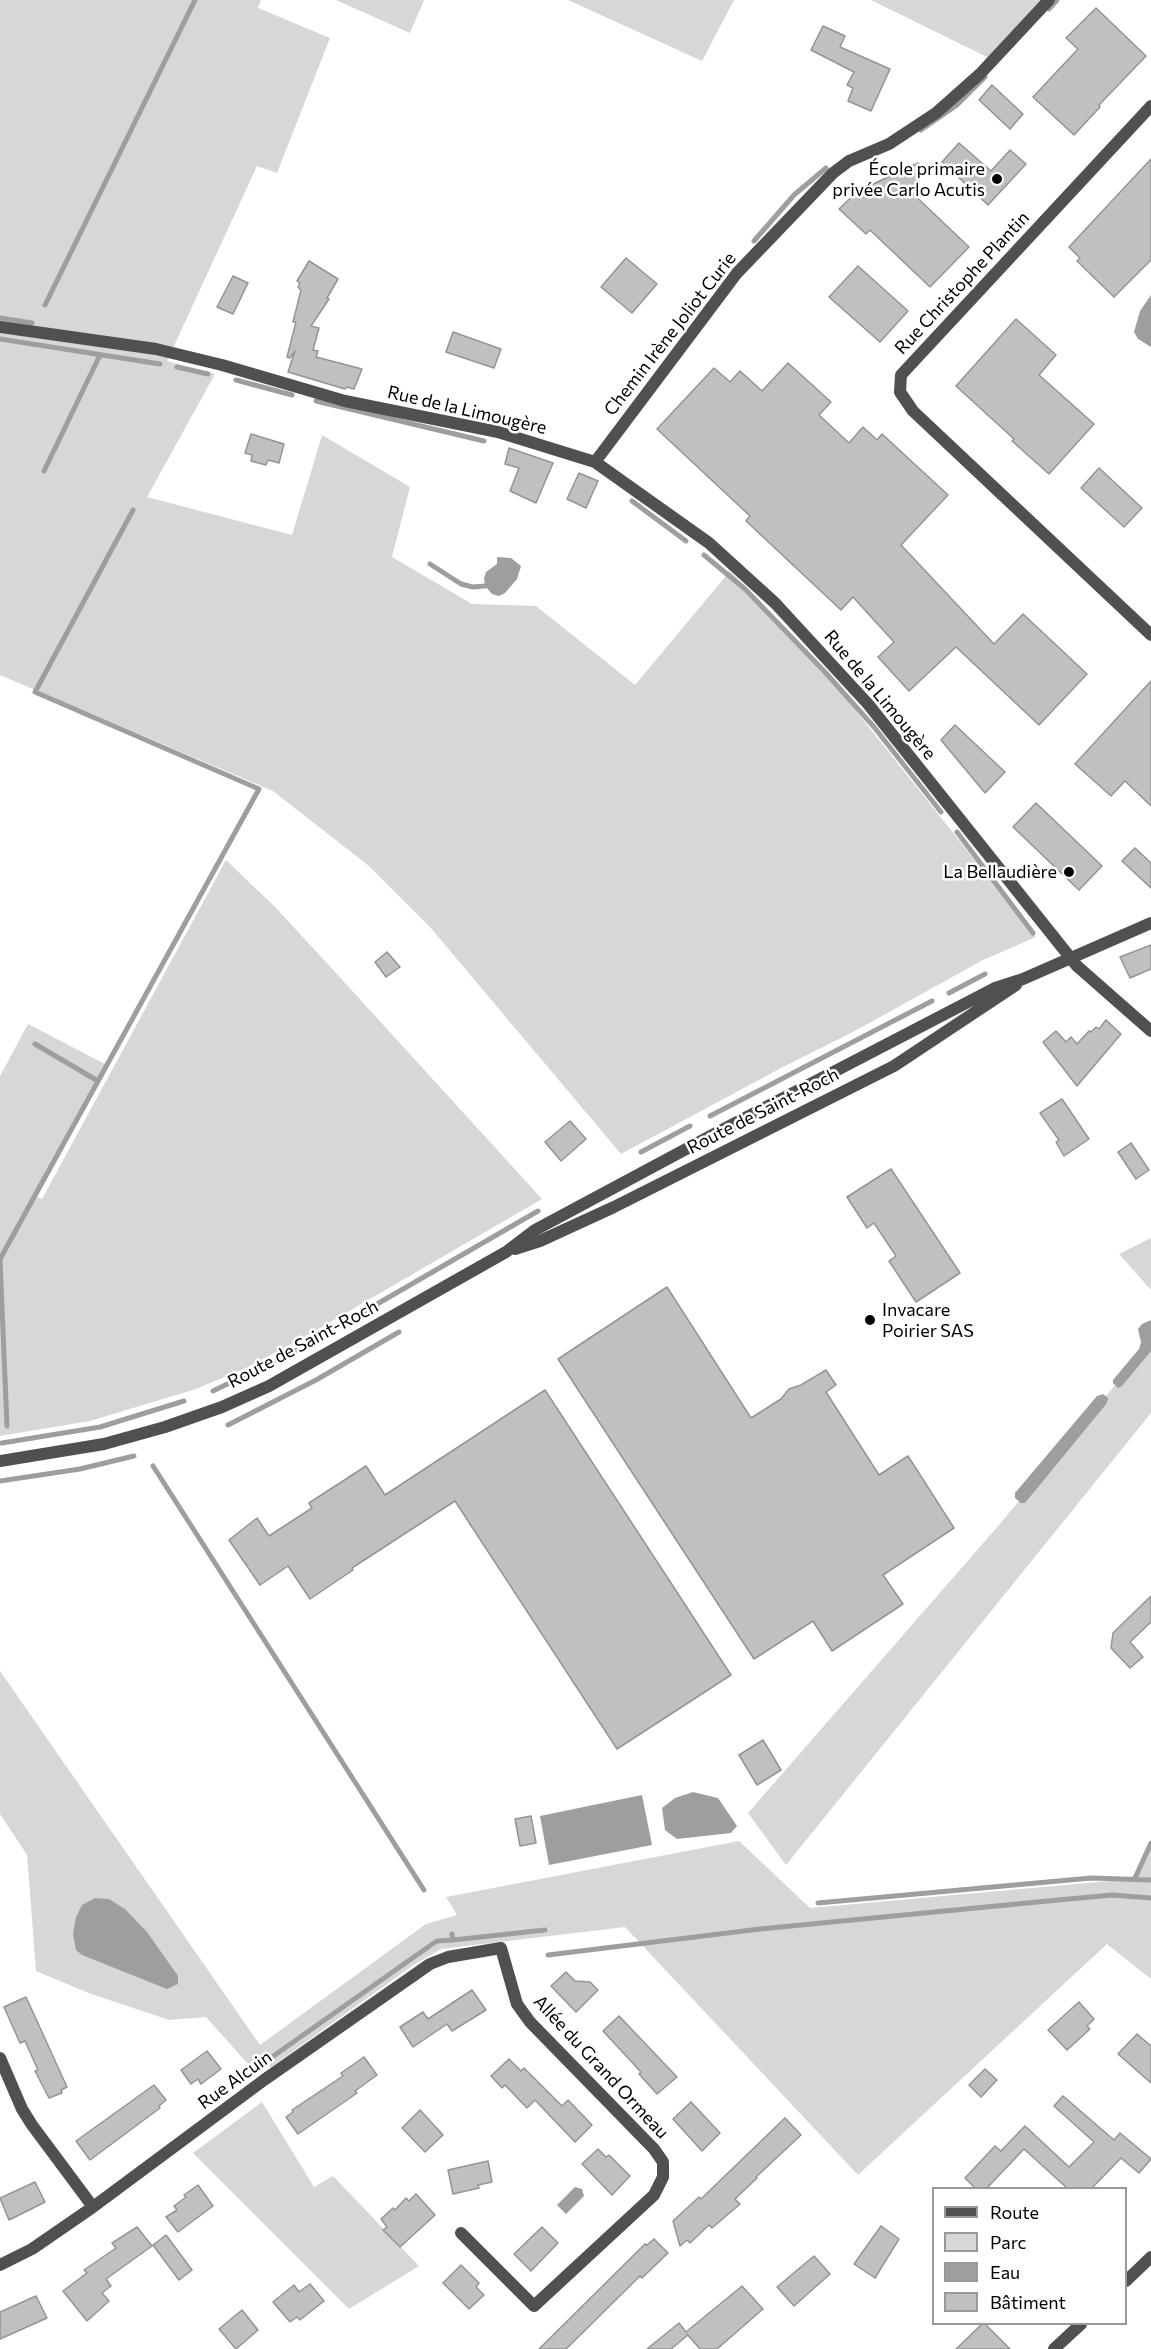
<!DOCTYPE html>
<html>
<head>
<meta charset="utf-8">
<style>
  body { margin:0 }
  #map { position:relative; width:1151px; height:2349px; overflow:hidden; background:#fff; font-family:Commissioner,sans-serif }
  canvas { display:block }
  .legend { position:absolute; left:932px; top:2187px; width:195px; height:138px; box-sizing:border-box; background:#fff; border:2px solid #999; margin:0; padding:8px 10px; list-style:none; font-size:18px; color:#000 }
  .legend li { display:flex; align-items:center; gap:12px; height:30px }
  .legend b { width:30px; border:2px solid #999 }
</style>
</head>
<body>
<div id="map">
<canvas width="1151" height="2349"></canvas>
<ul class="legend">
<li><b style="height:8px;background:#505050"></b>Route</li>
<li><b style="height:16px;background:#d7d7d7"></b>Parc</li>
<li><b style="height:16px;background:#9e9e9e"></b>Eau</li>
<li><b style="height:16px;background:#c0c0c0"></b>Bâtiment</li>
</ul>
</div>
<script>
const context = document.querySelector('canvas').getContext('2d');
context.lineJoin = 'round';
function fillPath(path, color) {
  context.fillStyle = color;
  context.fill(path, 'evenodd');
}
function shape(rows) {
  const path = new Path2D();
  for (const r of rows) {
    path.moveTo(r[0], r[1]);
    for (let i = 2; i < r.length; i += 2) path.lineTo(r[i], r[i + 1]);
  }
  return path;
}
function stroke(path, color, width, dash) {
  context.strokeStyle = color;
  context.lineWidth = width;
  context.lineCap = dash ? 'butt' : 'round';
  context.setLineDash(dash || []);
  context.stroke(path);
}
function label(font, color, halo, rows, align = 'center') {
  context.font = font + ' Commissioner,sans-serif';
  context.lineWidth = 5;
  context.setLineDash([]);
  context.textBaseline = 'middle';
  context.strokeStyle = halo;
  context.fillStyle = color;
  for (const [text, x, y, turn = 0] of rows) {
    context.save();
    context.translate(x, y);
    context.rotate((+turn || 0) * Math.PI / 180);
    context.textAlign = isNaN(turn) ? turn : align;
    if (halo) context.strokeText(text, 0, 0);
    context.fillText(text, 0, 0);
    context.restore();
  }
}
const green = shape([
  [0,0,261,0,258,8,330,38,277,173,257,166,167,361,215,374,147,497,292,535,322,435,410,487,392,557,472,604,536,606,635,685,730,571,825,672,1036,937,983,960,853,1032,783,1067,621,1154,430,927,369,866,273,791,0,675],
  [336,0,424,0,410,33],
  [568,0,734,0,702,61],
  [871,0,1047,0,993,60],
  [226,860,275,907,325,961,542,1199,308,1335,246,1368,196,1389,90,1421,0,1436,0,1076,28,1024,107,1065,36,1197,42,1199],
  [1151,1238,1151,1290,1119,1254],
  [1151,1342,1151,1413,786,1865,748,1813,999,1525],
  [0,1671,260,2045,426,1924,457,1915,446,1897,739,1841,810,1908,1132,1879,1151,1846,1151,1979,1107,1944,858,2175,625,1927,441,1949,415,1964,271,2067,249,2065,206,2017,169,2020,91,1994,36,1971,27,1855,0,1814],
  [262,2102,314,2187,333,2176,419,2266,349,2309,193,2153]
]);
const water = shape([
  [1151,295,1151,347,1138,339,1134,332,1140,311],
  [497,557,511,558,521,566,517,579,505,593,499,596,492,594,485,586,484,578,486,572,497,564],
  [1151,1320,1151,1351,1122,1386,1118,1388,1113,1383,1113,1380,1139,1349,1141,1342,1138,1329,1142,1324],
  [1103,1394,1108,1398,1107,1403,1025,1503,1021,1503,1015,1498,1015,1493,1097,1396],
  [693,1792,718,1798,737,1826,731,1833,677,1839,665,1830,662,1808,675,1798],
  [642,1795,652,1845,549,1865,540,1816],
  [95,1898,109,1899,125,1909,147,1932,178,1976,178,1984,167,1989,82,1955,76,1950,73,1934,76,1917,82,1905],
  [575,2187,582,2189,584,2196,566,2214,557,2205]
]);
const stream = shape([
  [1049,9,1057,0],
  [921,130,957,105,985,77],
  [754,241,794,195,826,168],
  [45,305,195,0],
  [0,318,32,323],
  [0,339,160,364],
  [177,367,208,374],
  [236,380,292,395],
  [316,401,484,441],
  [44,471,100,355],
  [632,501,686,541],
  [704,555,745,589,825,672,874,727,941,812],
  [430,564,461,584,473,587,485,586],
  [957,832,1033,933],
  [949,993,985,974],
  [35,1044,98,1081],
  [710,1116,932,1001],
  [641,1152,690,1126],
  [365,1311,538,1211],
  [213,1391,295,1351,341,1325],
  [228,1425,316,1380,399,1332],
  [7,1426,0,1259,259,789,35,692,133,510],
  [2,1443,100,1427,184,1401],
  [153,1466,424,1890],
  [0,1481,80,1469,134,1456],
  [1135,1878,1151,1843],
  [818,1903,1091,1878,1151,1880],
  [452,1934,453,1940,545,1930],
  [548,1955,760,1929,1058,1900,1113,1895,1151,1898],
  [272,2057,431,1945,437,1941,453,1940]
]);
const building = shape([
  [1096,8,1146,56,1099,105,1100,107,1074,135,1033,97,1078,49,1066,38,1096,8],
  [823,26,845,36,840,47,890,69,871,111,848,101,853,88,847,85,854,72,811,50,823,26],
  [992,85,1023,114,1010,129,979,100,992,85],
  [959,143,991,171,1010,150,1026,164,988,205,942,162,959,143],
  [1151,159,1151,260,1114,297,1077,261,1080,258,1069,247,1151,159],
  [918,163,926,171,909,190,969,247,930,287,870,230,866,234,839,209,858,191,918,163],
  [626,258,657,284,632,313,601,287,626,258],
  [309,261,338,279,327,298,329,299,311,326,319,328,313,350,318,351,316,357,362,369,354,389,347,387,345,389,288,372,295,351,290,358,287,357,296,322,293,322,301,290,298,287,300,283,297,281,309,261],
  [858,266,908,311,880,342,829,297,858,266],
  [233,276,248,283,233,314,217,307,233,276],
  [1016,319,1056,355,1039,375,1094,424,1049,474,1012,441,1014,439,956,386,1016,319],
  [453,332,501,349,494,368,446,352,453,332],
  [788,363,831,402,819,415,849,443,863,427,877,440,882,434,948,495,901,545,994,644,1023,614,1087,674,1039,725,956,647,909,691,878,657,894,642,853,597,841,610,746,521,750,516,657,429,714,368,730,382,740,371,762,391,788,363],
  [251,434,284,444,279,463,268,460,266,465,251,461,252,455,245,453,251,434],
  [509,448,553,463,536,503,510,491,519,468,505,464,509,448],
  [1099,468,1142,508,1124,527,1081,488,1099,468],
  [579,473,598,481,586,508,567,499,579,473],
  [1151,681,1151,806,1125,781,1111,796,1075,764,1151,681],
  [955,725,1005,772,985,793,941,740,955,725],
  [1036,803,1102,866,1079,890,1013,827,1036,803],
  [1135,848,1151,863,1151,888,1122,861,1135,848],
  [1151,945,1151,969,1130,978,1120,957,1151,945],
  [387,952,400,967,386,977,375,962,387,952],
  [1106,1020,1121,1034,1077,1086,1043,1042,1056,1031,1066,1042,1071,1037,1077,1044,1089,1031,1091,1032,1096,1027,1099,1029,1106,1020],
  [1062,1099,1089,1139,1064,1156,1056,1142,1059,1140,1040,1113,1062,1099],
  [570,1121,586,1139,561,1161,545,1142,570,1121],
  [1131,1143,1149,1170,1136,1179,1118,1152,1131,1143],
  [891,1169,960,1273,916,1302,889,1261,896,1256,874,1223,867,1228,847,1197,891,1169],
  [667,1287,751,1418,781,1399,789,1389,801,1385,826,1370,836,1385,826,1392,879,1475,908,1456,954,1528,883,1575,903,1604,832,1651,813,1621,754,1659,558,1359,667,1287],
  [545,1390,731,1675,617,1749,455,1501,352,1568,353,1570,310,1599,288,1566,260,1585,229,1540,257,1518,269,1536,312,1508,309,1503,366,1466,385,1495,545,1390],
  [1151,1596,1151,1622,1130,1642,1143,1657,1130,1668,1111,1648,1113,1633,1151,1596],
  [763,1740,781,1770,757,1785,739,1755,763,1740],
  [531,1816,536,1843,520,1846,515,1819,531,1816],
  [566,1972,575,1981,590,1982,598,1990,576,2012,551,1986,566,1972],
  [472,1990,486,2010,452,2031,447,2024,413,2047,400,2027,423,2012,428,2019,472,1990],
  [26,1997,67,2087,61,2090,62,2093,49,2098,35,2071,38,2070,25,2041,20,2043,4,2007,26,1997],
  [1079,2002,1094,2019,1087,2026,1090,2029,1067,2050,1048,2030,1079,2002],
  [619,2016,677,2077,657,2094,639,2074,641,2072,603,2031,619,2016],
  [1137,2034,1151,2046,1151,2083,1118,2054,1137,2034],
  [207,2051,221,2069,201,2084,198,2079,191,2084,181,2070,207,2051],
  [364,2057,377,2075,355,2091,357,2093,298,2134,286,2117,293,2112,292,2110,343,2076,341,2073,364,2057],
  [509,2059,521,2071,524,2068,562,2106,568,2100,592,2125,575,2142,535,2100,527,2108,505,2085,502,2088,491,2076,509,2059],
  [985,2069,997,2080,981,2097,969,2085,985,2069],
  [154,2085,166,2100,159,2106,160,2108,90,2160,76,2141,154,2085],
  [1063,2096,1114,2140,1120,2133,1151,2159,1139,2173,1121,2158,1092,2188,1067,2188,1024,2149,987,2188,975,2188,965,2178,995,2146,1001,2151,1025,2126,1069,2167,1094,2142,1054,2106,1063,2096],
  [691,2102,720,2133,702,2151,673,2119,691,2102],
  [420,2110,443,2135,425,2152,402,2128,420,2110],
  [785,2118,801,2135,756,2177,757,2178,735,2199,740,2204,712,2228,709,2225,690,2243,687,2240,680,2246,673,2221,699,2197,701,2199,785,2118],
  [598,2149,606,2157,609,2155,630,2176,612,2195,582,2164,598,2149],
  [488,2161,492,2182,478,2185,479,2188,453,2194,448,2170,488,2161],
  [35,2182,45,2202,9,2220,0,2198,35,2182],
  [198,2185,213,2206,178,2232,166,2217,177,2210,174,2206,186,2197,184,2195,198,2185],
  [416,2194,435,2215,400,2247,383,2230,387,2227,381,2219,393,2208,395,2210,406,2198,409,2201,416,2194],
  [881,2226,899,2239,875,2278,854,2264,881,2226],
  [137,2227,152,2246,106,2279,111,2286,102,2293,109,2301,87,2321,63,2291,87,2273,84,2270,116,2248,112,2243,137,2227],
  [542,2227,558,2243,531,2271,514,2254,542,2227],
  [166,2235,192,2270,179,2280,153,2245,166,2235],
  [654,2239,668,2253,642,2278,640,2276,566,2349,539,2349,645,2244,647,2245,654,2239],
  [814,2256,830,2274,794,2306,777,2287,814,2256],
  [461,2265,479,2283,476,2287,484,2295,469,2309,443,2283,461,2265],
  [310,2284,324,2301,300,2320,297,2317,290,2322,273,2302,294,2285,299,2292,310,2284],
  [742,2286,763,2309,717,2349,700,2349,687,2334,688,2335,671,2349,647,2349,679,2323,686,2332,742,2286],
  [36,2296,47,2318,0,2339,0,2312,36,2296],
  [242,2310,258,2330,236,2349,219,2329,242,2310],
  [982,2324,985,2324,1010,2349,956,2349,982,2324]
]);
const minor = shape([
  [1151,106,901,375,900,392,913,411,1151,635],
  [0,327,156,349,222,365,345,401,498,432,595,462,709,543,775,603,868,704,1077,966,1151,1031],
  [595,462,737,273,833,173,849,161,889,144,936,113,980,74,1049,0],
  [0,2058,22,2109,32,2125,93,2207],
  [0,2265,32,2249,93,2207,264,2080,430,1964,448,1957,501,1948,517,2004,530,2022,654,2149,663,2162,663,2177,654,2195,534,2306,461,2233]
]);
const tertiary = shape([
  [515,1249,540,1241,614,1207,894,1066,1016,985],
  [0,1461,104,1444,165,1427,222,1407,269,1386,506,1252,535,1230,716,1133,995,988,1023,979,1151,923],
  [1126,2281,1151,2257],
  [1054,2349,1081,2324]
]);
const markers = [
  [997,179,6,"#000"],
  [1069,872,6,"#000"],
  [870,1320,6,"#000"]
];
const poiNames = [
  ["École primaire",985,169],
  ["privée Carlo Acutis",985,190],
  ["La Bellaudière",1057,872],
  ["Invacare",882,1310,"left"],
  ["Poirier SAS",882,1331,"left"]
];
const streetNames = [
  ["Rue Christophe Plantin",962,283,-47],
  ["Chemin Irène Joliot Curie",670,334,-52],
  ["Rue de la Limougère",467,410,13],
  ["Rue de la Limougère",880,695,50],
  ["Route de Saint-Roch",763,1111,-27],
  ["Route de Saint-Roch",303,1344,-28],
  ["Allée du Grand Ormeau",601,2067,47],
  ["Rue Alcuin",235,2080,-36]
];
fillPath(green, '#d7d7d7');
fillPath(water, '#9e9e9e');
stroke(stream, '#9e9e9e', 5);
fillPath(building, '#c0c0c0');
stroke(building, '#949494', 1.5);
stroke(minor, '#505050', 12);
stroke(tertiary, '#505050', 12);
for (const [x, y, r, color] of markers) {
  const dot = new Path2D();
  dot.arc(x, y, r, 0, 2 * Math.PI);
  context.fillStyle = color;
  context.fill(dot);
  stroke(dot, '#fff', 2);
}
label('18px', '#000', '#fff', poiNames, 'right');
label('18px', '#000', '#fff', streetNames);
</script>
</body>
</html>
